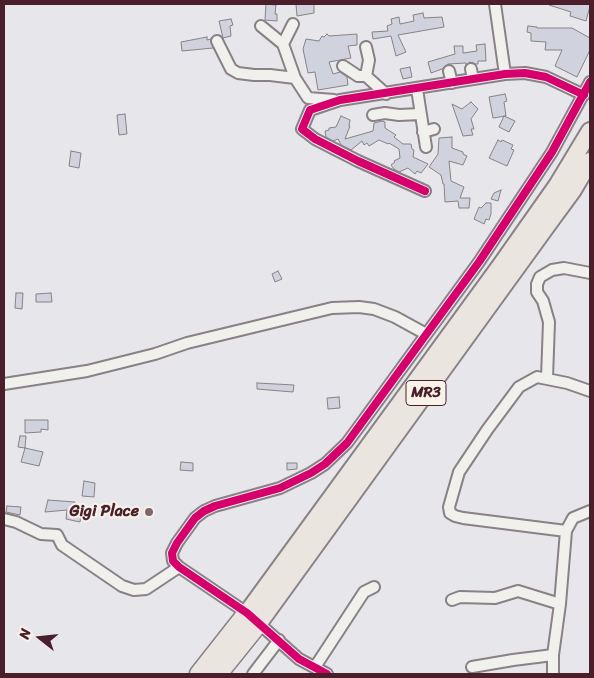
<!DOCTYPE html>
<html>
<head>
<meta charset="utf-8">
<style>
  body { margin:0 }
  #map { position:relative; width:594px; height:678px; overflow:hidden; background:#e7e7eb; font-family:Sriracha,sans-serif }
  canvas { display:block }
  .frame { position:absolute; inset:0; border:5px solid #4a1f2b; pointer-events:none }
  .north { position:absolute; left:15px; top:613px; width:50px; height:50px; -webkit-text-stroke:4px #f7f3e8; paint-order:stroke; rotate:286deg; font-size:14px; font-weight:700; line-height:20px; text-align:center; color:#4a1f2b }
  .north::after { content:''; display:block; margin:auto; width:18px; height:22px; background:#4a1f2b; clip-path:polygon(50% 0,100% 100%,50% 72%,0 100%) }
</style>
</head>
<body>
<div id="map">
<canvas width="594" height="678"></canvas>
<div class="frame"></div>
<div class="north">N</div>
</div>
<script>
const context = document.querySelector('canvas').getContext('2d');
context.lineJoin = 'round';
function fillPath(path, color) {
  context.fillStyle = color;
  context.fill(path, 'evenodd');
}
function shape(rows) {
  const path = new Path2D();
  for (const r of rows) {
    path.moveTo(r[0], r[1]);
    for (let i = 2; i < r.length; i += 2) path.lineTo(r[i], r[i + 1]);
  }
  return path;
}
function stroke(path, color, width, dash) {
  context.strokeStyle = color;
  context.lineWidth = width;
  context.lineCap = dash ? 'butt' : 'round';
  context.setLineDash(dash || []);
  context.stroke(path);
}
function label(font, color, halo, rows, align = 'center') {
  context.font = font + ' Sriracha,sans-serif';
  context.lineWidth = 4;
  context.setLineDash([]);
  context.textBaseline = 'middle';
  context.strokeStyle = halo;
  context.fillStyle = color;
  for (const [text, x, y, turn = 0] of rows) {
    context.save();
    context.translate(x, y);
    context.rotate((+turn || 0) * Math.PI / 180);
    context.textAlign = isNaN(turn) ? turn : align;
    if (halo) context.strokeText(text, 0, 0);
    context.fillText(text, 0, 0);
    context.restore();
  }
}
const building = shape([
  [266,4,276,5,275,14,277,14,277,21,265,20,266,4],
  [296,4,314,4,314,13,297,16,296,4],
  [549,4,590,4,590,6,586,21,570,16,571,12,549,5,549,4],
  [423,13,424,18,442,17,444,27,398,35,406,52,396,56,391,36,373,39,372,32,388,31,387,26,392,24,391,19,399,17,400,24,414,21,413,15,423,13],
  [231,19,233,25,230,26,231,36,223,38,219,21,231,19],
  [528,26,537,27,537,28,572,28,590,38,590,50,577,77,555,66,562,50,545,50,546,42,531,41,531,33,527,32,528,26],
  [327,34,329,36,357,34,357,45,348,46,351,58,329,62,333,74,340,72,347,77,348,85,318,90,315,72,308,73,303,49,306,39,319,41,322,36,324,37,327,34],
  [207,37,207,40,211,39,213,48,182,51,181,42,207,37],
  [485,44,486,61,478,61,478,64,476,64,470,62,466,65,466,63,448,64,442,69,431,73,428,62,455,54,454,46,463,46,463,53,477,51,476,45,485,44],
  [410,67,412,77,403,79,400,69,410,67],
  [505,94,507,101,504,102,506,116,493,118,489,97,505,94],
  [471,102,478,109,471,119,474,129,471,129,473,135,463,136,452,104,462,109,471,102],
  [125,114,127,134,119,135,117,115,125,114],
  [341,116,350,120,349,126,350,126,345,139,373,131,374,123,382,121,385,122,385,128,396,135,394,137,403,144,411,144,412,149,414,150,413,157,428,164,421,173,417,171,415,174,408,168,399,172,394,169,391,165,395,162,394,161,400,158,399,149,389,143,388,144,379,140,369,146,367,143,364,145,362,141,351,150,341,145,338,139,333,141,326,137,325,131,329,130,329,128,336,127,341,116],
  [504,116,515,121,509,132,499,127,504,116],
  [452,137,452,148,463,152,463,154,467,156,463,165,449,161,451,181,464,187,460,198,470,198,469,208,459,208,458,201,445,202,444,184,443,184,441,175,429,167,438,154,439,138,452,137],
  [498,140,501,142,502,140,513,145,511,149,514,150,507,166,489,158,498,140],
  [71,151,81,153,79,168,69,166,71,151],
  [501,190,498,201,491,199,494,193,501,190],
  [486,203,491,203,491,214,489,220,486,219,484,224,474,219,479,207,481,208,486,203],
  [278,271,282,279,275,282,272,274,278,271],
  [16,293,23,293,22,309,15,308,16,293],
  [51,293,52,302,36,302,36,294,51,293],
  [257,383,294,385,293,392,257,389,257,383],
  [339,397,340,408,328,409,327,398,339,397],
  [25,420,48,420,48,430,41,429,41,432,25,433,25,420],
  [20,436,26,436,25,448,18,447,20,436],
  [25,448,43,452,39,466,21,462,25,448],
  [181,462,193,463,193,471,180,470,181,462],
  [287,463,297,463,297,469,287,470,287,463],
  [84,481,95,483,94,497,82,496,84,481],
  [48,500,75,502,74,508,82,509,80,522,66,519,67,510,45,512,48,500],
  [7,506,21,507,20,515,6,512,7,506]
]);
const minor = shape([
  [495,4,505,74],
  [261,26,283,44,295,78],
  [217,41,231,69,238,73,254,75,270,75,295,78,308,98,334,100],
  [283,44,293,24],
  [366,47,369,60,366,76],
  [343,66,358,76,366,76,386,94],
  [471,69,473,79],
  [449,71,452,83],
  [417,89,426,147],
  [373,115,385,113,399,115,420,114],
  [423,132,434,129],
  [425,191,358,161,315,139,302,129,310,110,340,100,505,74,525,73,546,77,584,95],
  [547,378,549,322,543,301,537,292,537,284,540,277,552,270,564,268,590,273],
  [4,384,87,371,155,354,187,343,332,308,359,307,374,309,395,317,426,334],
  [4,519,16,522,41,534,57,535,62,545,122,586,134,590,146,589,179,567],
  [566,531,463,518,455,516,450,513,449,507,459,472,487,430,519,387,537,377,567,383,590,391],
  [452,600,460,597,495,598,518,591,560,604],
  [315,667,364,592,374,587],
  [472,667,513,660,553,655],
  [253,674,279,640],
  [327,674,299,659,247,613,179,567,173,561,172,553,177,543,195,518,204,511,215,506,280,488,311,473,325,464,347,443,479,262,552,152,590,82],
  [553,674,553,655,560,604,566,531,573,518,590,511]
]);
const trunk = shape([
  [247,613,501,265,558,184,590,131],
  [259,623,551,220,573,190,590,161]
]);
const motorway = shape([
  [199,674,247,613],
  [218,674,259,623]
]);
const cycleway = shape([
  [425,191,358,161,315,139,302,129,310,110,340,100,505,74,525,73,546,77,584,95],
  [327,674,299,659,247,613,179,567,173,561,172,553,177,543,195,518,204,511,215,506,280,488,311,473,325,464,347,443,479,262,552,152,590,82]
]);
const markers = [
  [149,512,5,"#81656e"]
];
const shields = [
  [426,393,40]
];
const shieldNames = [
  ["MR3",426,393]
];
const poiNames = [
  ["Gigi Place",139,512]
];
fillPath(building, '#d0d2dd');
stroke(building, '#898185', 1);
stroke(minor, '#898185', 14);
stroke(trunk, '#898185', 20);
stroke(motorway, '#898185', 21);
stroke(minor, '#f0f0ed', 10);
stroke(trunk, '#eae6df', 16);
stroke(motorway, '#eae6df', 18);
stroke(cycleway, '#d6006c', 8);
for (const [x, y, r, color] of markers) {
  const dot = new Path2D();
  dot.arc(x, y, r, 0, 2 * Math.PI);
  context.fillStyle = color;
  context.fill(dot);
  stroke(dot, '#f7f3e8', 2);
}
for (const [x, y, w] of shields) {
  const box = new Path2D();
  box.roundRect(x - w / 2, y - 12.5, w, 25, 4);
  context.fillStyle = '#f7f3e8';
  context.fill(box);
  stroke(box, '#4a1f2b', 1);
}
label('bold 15px', '#4a1f2b', null, shieldNames);
label('bold 16px', '#4a1f2b', '#f7f3e8', poiNames, 'right');
</script>
</body>
</html>
